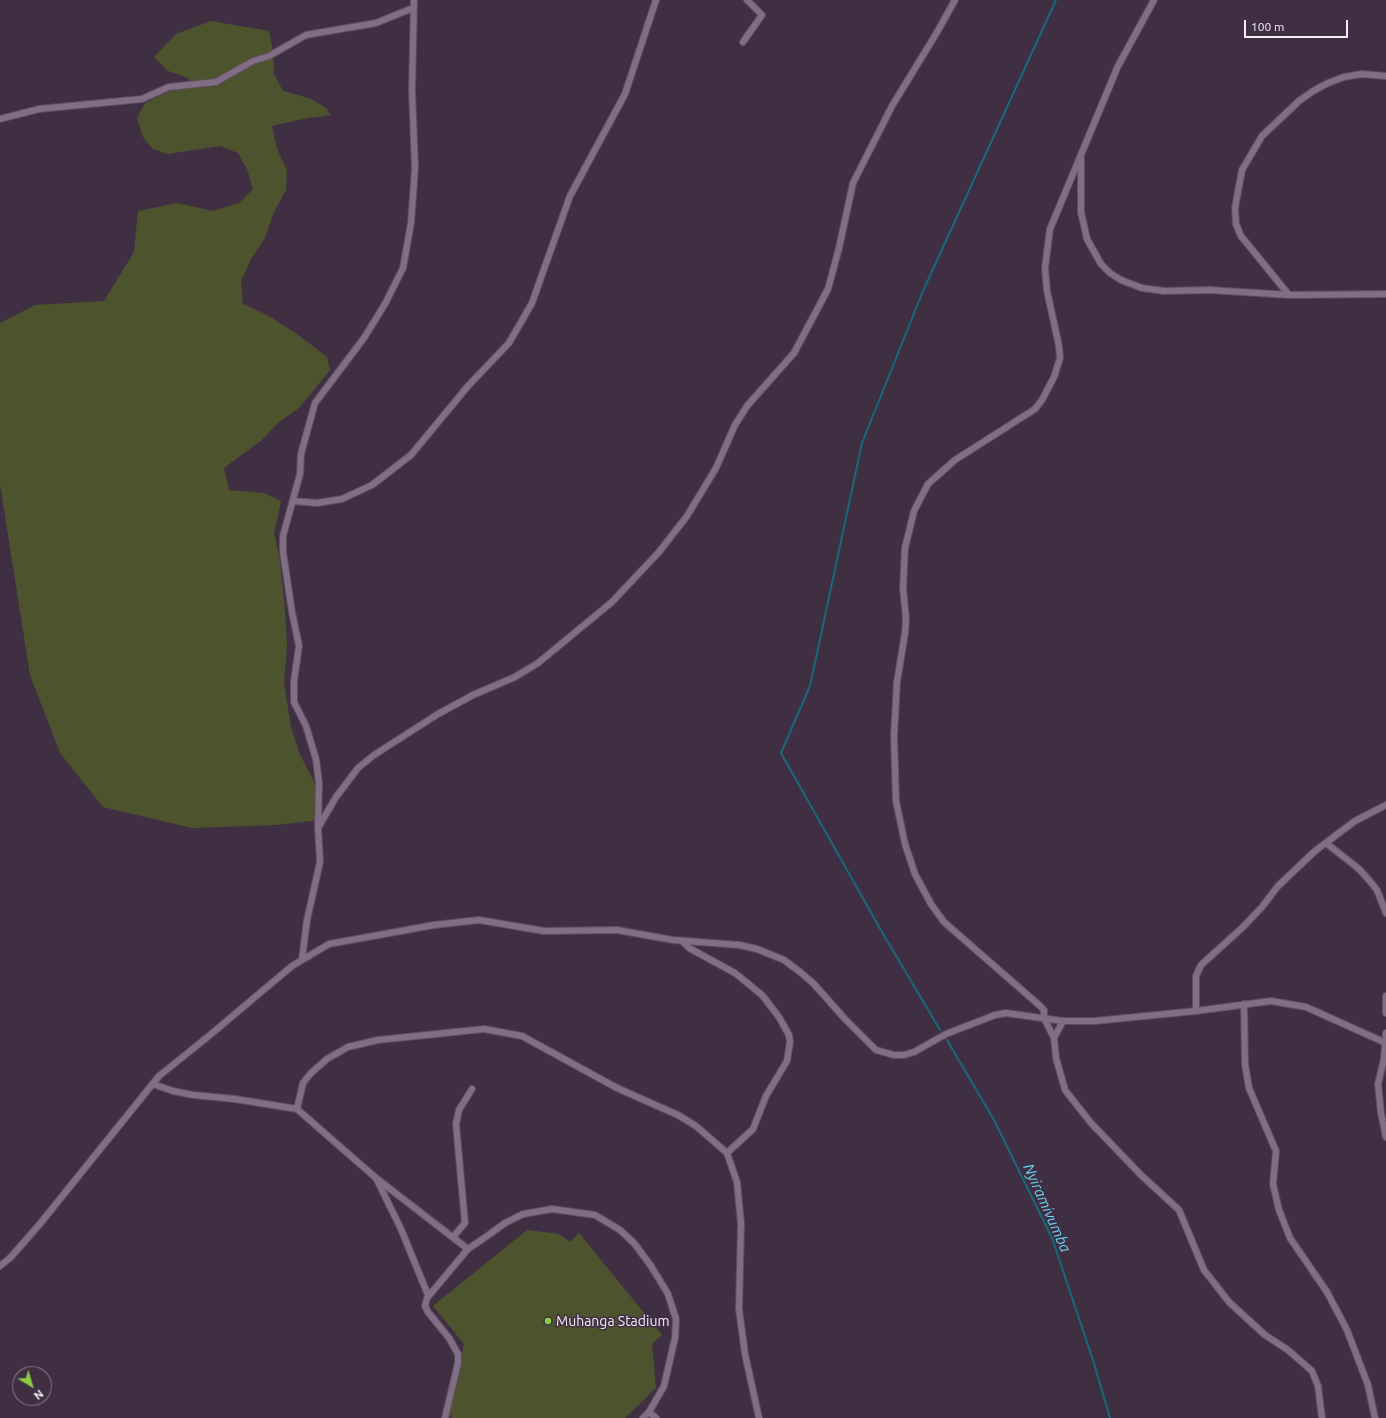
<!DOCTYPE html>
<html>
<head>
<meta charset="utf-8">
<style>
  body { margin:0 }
  #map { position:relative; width:1386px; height:1418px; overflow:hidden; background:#402f43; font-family:Ubuntu,sans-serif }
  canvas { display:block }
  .north { position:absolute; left:12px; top:1366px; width:40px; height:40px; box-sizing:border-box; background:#402f43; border:1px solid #8a7b8c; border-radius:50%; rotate:142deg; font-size:11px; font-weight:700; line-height:16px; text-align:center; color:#f8edfa }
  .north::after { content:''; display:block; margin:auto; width:14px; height:18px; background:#8bce46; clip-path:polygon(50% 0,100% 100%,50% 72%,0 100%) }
  .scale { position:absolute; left:1244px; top:20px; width:104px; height:18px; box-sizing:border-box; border:2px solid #f8edfa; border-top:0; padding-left:5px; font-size:12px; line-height:14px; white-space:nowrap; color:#f8edfa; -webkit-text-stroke:3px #402f43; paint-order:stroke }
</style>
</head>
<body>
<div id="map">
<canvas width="1386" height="1418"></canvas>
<div class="north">N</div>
<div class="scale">100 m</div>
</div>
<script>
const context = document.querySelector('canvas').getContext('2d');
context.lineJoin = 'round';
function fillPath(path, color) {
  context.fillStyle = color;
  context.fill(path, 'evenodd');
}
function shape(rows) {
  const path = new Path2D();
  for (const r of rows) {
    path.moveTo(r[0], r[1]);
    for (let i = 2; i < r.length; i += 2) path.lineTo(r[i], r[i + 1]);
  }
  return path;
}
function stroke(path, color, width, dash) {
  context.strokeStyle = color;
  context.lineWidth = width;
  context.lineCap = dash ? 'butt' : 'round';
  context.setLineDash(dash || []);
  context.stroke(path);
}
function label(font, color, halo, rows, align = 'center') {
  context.font = font + ' Ubuntu,sans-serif';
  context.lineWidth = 3;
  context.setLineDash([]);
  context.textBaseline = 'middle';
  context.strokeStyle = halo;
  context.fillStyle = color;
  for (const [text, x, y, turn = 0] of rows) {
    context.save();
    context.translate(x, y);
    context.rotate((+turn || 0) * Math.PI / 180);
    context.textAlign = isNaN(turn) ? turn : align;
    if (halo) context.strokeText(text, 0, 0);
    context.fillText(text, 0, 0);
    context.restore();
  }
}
const green = shape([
  [211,21,269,31,273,52,274,74,283,91,309,98,326,108,331,115,302,119,272,126,277,149,287,171,286,190,274,212,265,238,251,259,241,281,243,304,271,317,301,337,327,357,330,370,300,407,278,423,262,440,224,468,229,490,264,493,281,501,274,534,280,560,285,610,287,645,284,683,291,727,300,755,316,785,320,820,276,825,192,828,103,807,60,753,30,675,0,484,0,323,35,305,104,301,134,252,138,211,177,203,213,211,239,203,253,189,247,169,238,153,220,146,167,154,153,149,143,137,137,118,145,103,167,92,192,85,188,78,168,71,154,57,176,34],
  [527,1230,559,1234,570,1242,579,1233,662,1335,652,1344,656,1388,625,1418,453,1418,449,1416,464,1344,433,1306]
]);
const stream = shape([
  [940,1030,882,932,781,753,810,686,862,443,923,291,1056,0],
  [947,1040,994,1120,1052,1238,1093,1360,1110,1418]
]);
const street = shape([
  [743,42,762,15,747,0],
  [0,119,39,109,142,99,169,87,216,82,253,61,269,56,306,35,376,23,413,8],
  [1081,159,1081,212,1087,239,1101,264,1110,273,1121,280,1142,288,1164,291,1210,290,1289,295,1386,294],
  [1289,295,1241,236,1236,224,1235,208,1242,170,1262,136,1299,101,1313,91,1328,83,1344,77,1362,74,1386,76],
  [293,501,317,503,342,499,372,485,411,455,468,386,509,343,532,303,570,196,625,94,656,0],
  [318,826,319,783,316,759,306,726,294,702,294,681,299,646,292,612,283,552,283,536,300,474,301,454,315,403,364,338,385,304,403,268,411,223,415,168,412,90,414,0],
  [1326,843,1359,869,1369,880,1377,890,1386,913],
  [682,941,689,948,735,973,762,995,779,1017,789,1035,790,1042,787,1061,766,1096,753,1129,727,1153],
  [302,959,307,920,320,862,318,828,336,797,358,768,374,755,438,714,473,695,515,677,538,663,612,602,659,552,687,516,716,468,735,425,747,406,794,353,828,289,839,248,853,183,892,106,936,34,955,0],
  [1386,996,1386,1013],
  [1244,1004,1245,1064,1249,1088,1276,1151,1273,1184,1279,1210,1290,1238,1327,1292,1347,1330,1368,1385,1375,1418],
  [1196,1011,1196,976,1201,965,1243,927,1262,907,1278,886,1315,851,1355,821,1386,805],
  [1063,1021,1054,1038,1056,1058,1065,1090,1091,1123,1141,1175,1179,1210,1204,1270,1229,1302,1265,1335,1288,1350,1312,1371,1318,1386,1322,1418],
  [1386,1033,1384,1059,1378,1084,1381,1113,1386,1137],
  [1054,1038,1044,1018,1044,1010,1039,1005,944,922,931,904,915,874,905,844,896,801,894,736,897,682,905,633,906,618,903,588,905,548,914,511,928,484,955,460,1035,409,1042,400,1054,377,1060,358,1059,346,1047,291,1045,268,1050,229,1118,66,1154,0],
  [153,1084,173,1091,193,1095,235,1099,297,1109,376,1178,401,1229,428,1295],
  [297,1109,303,1083,311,1073,327,1059,348,1047,378,1040,484,1029,522,1036,617,1088,678,1115,696,1126,727,1153,737,1182,741,1224,739,1309,745,1354,759,1418],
  [376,1178,468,1249],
  [453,1237,465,1223,456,1124,459,1110,472,1089],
  [0,1266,10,1258,39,1225,159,1076,210,1035,292,966,329,944,434,925,479,920,544,931,617,930,673,940,739,945,757,949,784,960,800,972,813,983,845,1019,876,1050,894,1055,904,1055,914,1052,946,1034,995,1015,1006,1013,1063,1021,1095,1021,1196,1011,1271,1001,1306,1007,1386,1043],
  [445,1418,458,1363,458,1354,449,1338,428,1312,425,1306,427,1298,468,1249,490,1234,505,1223,523,1214,552,1209,595,1215,620,1230,634,1243,651,1266,668,1294,676,1319,675,1338,664,1386,649,1412],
  [643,1418,649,1412,656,1418]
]);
const markers = [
  [548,1321,4,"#8bce46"]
];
const poiNames = [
  ["Muhanga Stadium",556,1321]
];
const waterNames = [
  ["Nyiramivumba",1047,1208,66]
];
fillPath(green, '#4d542d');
stroke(stream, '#166a7c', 2);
stroke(street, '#5d4e5f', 8);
stroke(street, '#816d84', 6);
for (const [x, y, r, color] of markers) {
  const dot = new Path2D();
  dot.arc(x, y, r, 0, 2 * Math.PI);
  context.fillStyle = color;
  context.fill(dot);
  stroke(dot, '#402f43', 1.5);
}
label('14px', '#f8edfa', '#402f43', poiNames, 'left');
label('italic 15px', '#64d6f2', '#402f43', waterNames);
</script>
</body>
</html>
